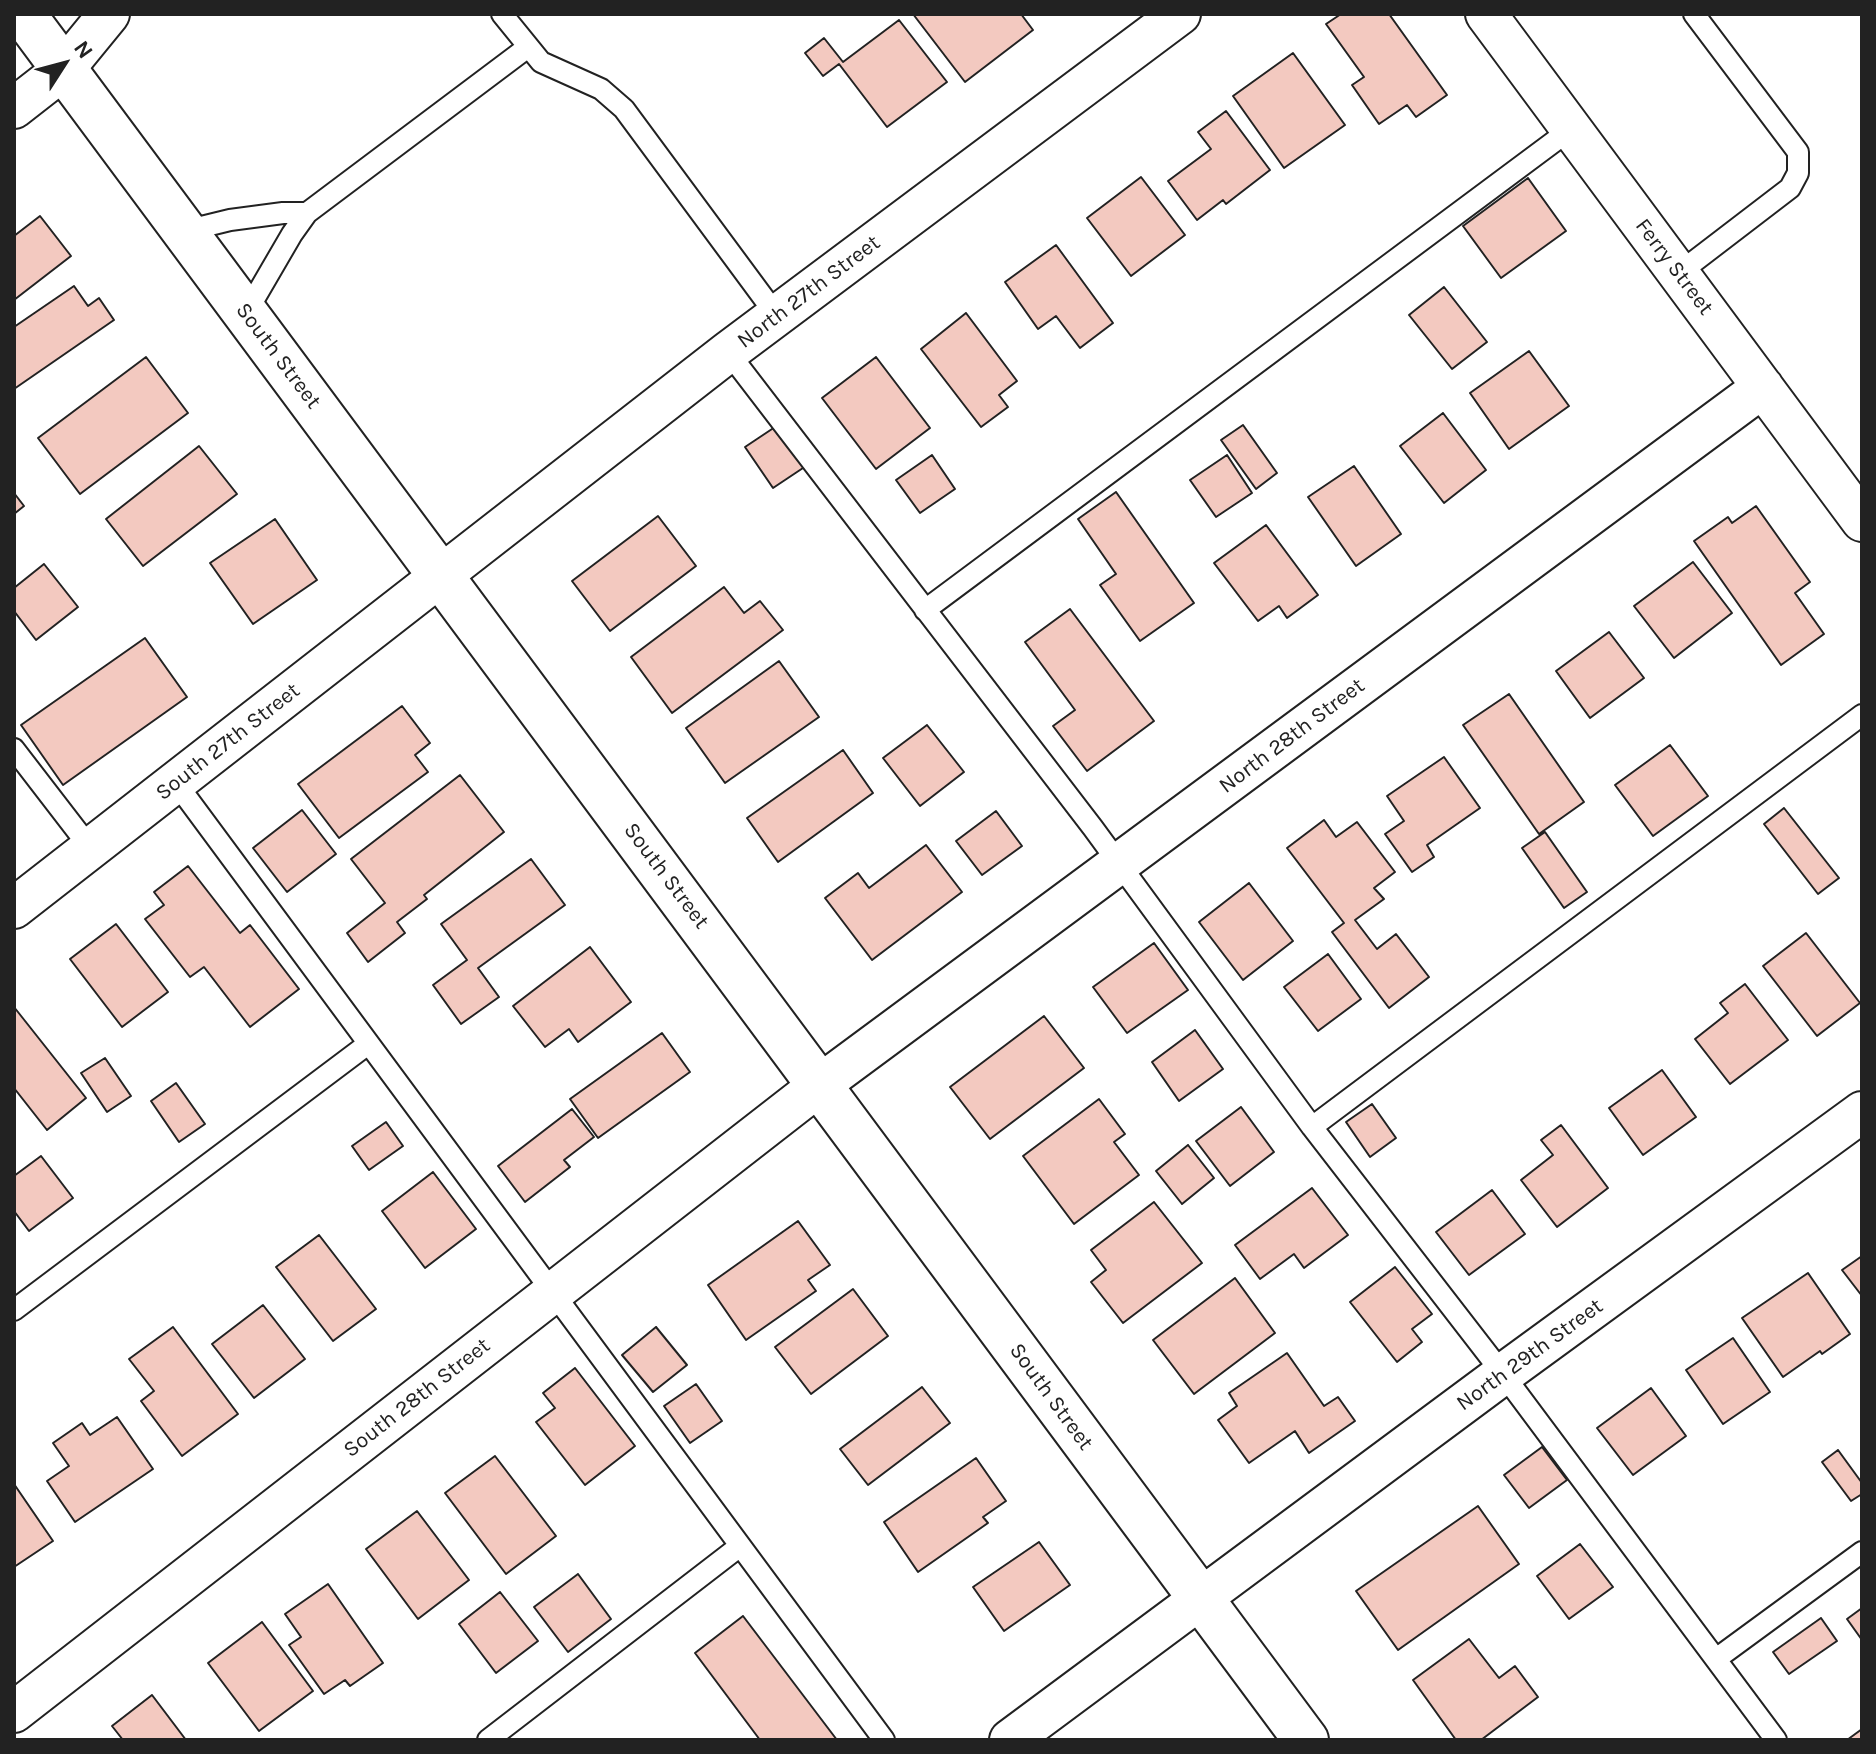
<!DOCTYPE html>
<html>
<head>
<meta charset="utf-8">
<style>
  body { margin:0 }
  #map { position:relative; width:1876px; height:1754px; overflow:hidden; background:#fff; font-family:Karla,sans-serif }
  canvas { display:block }
  .frame { position:absolute; inset:0; border:16px solid #222; pointer-events:none }
  .north { position:absolute; left:24px; top:24px; width:80px; height:80px; -webkit-text-stroke:6px #fff; paint-order:stroke; rotate:54deg; font-size:22px; font-weight:700; line-height:32px; text-align:center; color:#222 }
  .north::after { content:''; display:block; margin:auto; width:28px; height:36px; background:#222; clip-path:polygon(50% 0,100% 100%,50% 72%,0 100%) }
</style>
</head>
<body>
<div id="map">
<canvas width="1876" height="1754"></canvas>
<div class="frame"></div>
<div class="north">N</div>
</div>
<script>
const context = document.querySelector('canvas').getContext('2d');
context.lineJoin = 'round';
function fillPath(path, color) {
  context.fillStyle = color;
  context.fill(path, 'evenodd');
}
function shape(rows) {
  const path = new Path2D();
  for (const r of rows) {
    path.moveTo(r[0], r[1]);
    for (let i = 2; i < r.length; i += 2) path.lineTo(r[i], r[i + 1]);
  }
  return path;
}
function stroke(path, color, width, dash) {
  context.strokeStyle = color;
  context.lineWidth = width;
  context.lineCap = dash ? 'butt' : 'round';
  context.setLineDash(dash || []);
  context.stroke(path);
}
function label(font, color, halo, rows, align = 'center') {
  context.font = font + ' Karla,sans-serif';
  context.lineWidth = 6;
  context.setLineDash([]);
  context.textBaseline = 'middle';
  context.strokeStyle = halo;
  context.fillStyle = color;
  for (const [text, x, y, turn = 0] of rows) {
    context.save();
    context.translate(x, y);
    context.rotate((+turn || 0) * Math.PI / 180);
    context.textAlign = isNaN(turn) ? turn : align;
    if (halo) context.strokeText(text, 0, 0);
    context.fillText(text, 0, 0);
    context.restore();
  }
}
const building = shape([
  [913,14,1021,14,1033,30,965,82,913,14],
  [1341,14,1389,14,1447,95,1416,117,1407,105,1379,124,1352,85,1364,77,1326,24,1341,14],
  [899,20,947,82,887,127,839,64,823,76,805,53,824,38,843,62,899,20],
  [1293,53,1345,125,1284,168,1233,96,1293,53],
  [1226,111,1270,170,1226,204,1223,200,1197,220,1168,181,1211,149,1198,132,1226,111],
  [1141,177,1185,235,1131,276,1087,218,1141,177],
  [1528,178,1566,231,1501,278,1463,226,1528,178],
  [40,216,71,256,14,300,14,236,40,216],
  [1056,245,1113,323,1080,348,1056,316,1038,329,1005,282,1056,245],
  [74,286,88,306,99,298,114,320,14,389,14,327,74,286],
  [1444,287,1487,342,1452,369,1409,315,1444,287],
  [966,313,1017,381,999,395,1008,407,981,427,921,349,966,313],
  [1529,351,1569,406,1509,449,1470,393,1529,351],
  [146,357,188,413,80,494,38,438,146,357],
  [876,357,930,428,876,469,822,398,876,357],
  [1443,413,1486,470,1444,503,1400,446,1443,413],
  [778,425,806,466,773,488,745,447,778,425],
  [1243,425,1277,473,1256,489,1221,440,1243,425],
  [199,446,237,494,143,566,106,519,199,446],
  [932,455,955,489,920,513,896,480,932,455],
  [1227,455,1252,493,1216,517,1190,480,1227,455],
  [1354,466,1401,534,1356,566,1308,497,1354,466],
  [1116,492,1194,603,1140,641,1100,585,1116,574,1078,519,1116,492],
  [14,493,24,506,14,514,14,493],
  [1756,506,1810,582,1795,593,1824,634,1781,665,1694,541,1728,517,1732,523,1756,506],
  [658,516,696,566,610,631,572,581,658,516],
  [275,519,317,580,253,624,210,563,275,519],
  [1266,525,1318,595,1287,618,1279,606,1258,621,1214,563,1266,525],
  [1693,562,1732,613,1674,658,1634,606,1693,562],
  [44,564,78,607,36,640,14,611,14,588,44,564],
  [724,587,744,613,760,601,783,630,672,713,631,657,724,587],
  [1070,609,1154,721,1087,771,1053,726,1075,710,1025,642,1070,609],
  [1609,632,1644,678,1590,718,1556,671,1609,632],
  [145,638,187,697,63,785,21,725,145,638],
  [779,661,819,717,725,783,686,728,779,661],
  [1509,694,1584,802,1539,834,1463,725,1509,694],
  [402,706,430,743,415,755,428,772,339,838,298,784,402,706],
  [927,725,964,772,920,806,883,758,927,725],
  [1670,745,1708,796,1653,836,1615,785,1670,745],
  [843,750,873,793,778,862,747,818,843,750],
  [1444,757,1480,808,1427,845,1434,857,1412,872,1385,834,1404,821,1387,796,1444,757],
  [460,775,504,832,424,895,427,899,397,922,405,933,368,962,347,933,385,903,351,859,460,775],
  [1784,808,1839,878,1818,894,1764,824,1784,808],
  [302,810,336,854,287,892,253,848,302,810],
  [996,811,1022,846,982,875,956,841,996,811],
  [1324,820,1336,837,1357,822,1395,872,1374,888,1384,899,1355,920,1377,949,1396,934,1429,977,1389,1008,1332,932,1344,923,1287,848,1324,820],
  [1545,832,1587,892,1564,908,1522,848,1545,832],
  [926,845,962,892,872,960,825,898,858,873,869,888,926,845],
  [531,859,565,905,478,968,499,997,461,1024,433,985,467,960,441,924,531,859],
  [188,866,240,933,250,925,299,989,250,1027,204,967,190,977,145,919,164,905,154,892,188,866],
  [1249,883,1293,941,1243,980,1199,922,1249,883],
  [116,924,168,992,122,1027,70,959,116,924],
  [1806,933,1860,1003,1817,1036,1763,966,1806,933],
  [1154,943,1188,990,1127,1033,1093,987,1154,943],
  [590,947,631,1002,578,1042,569,1029,545,1047,513,1006,590,947],
  [1328,954,1361,999,1318,1031,1284,987,1328,954],
  [1745,984,1788,1040,1730,1084,1695,1039,1728,1013,1720,1003,1745,984],
  [14,1007,86,1098,47,1130,14,1088,14,1007],
  [1044,1016,1084,1068,990,1139,950,1087,1044,1016],
  [1195,1030,1223,1069,1179,1101,1152,1062,1195,1030],
  [662,1033,690,1072,598,1138,570,1099,662,1033],
  [105,1058,131,1096,107,1112,81,1073,105,1058],
  [1662,1070,1696,1117,1643,1155,1609,1108,1662,1070],
  [176,1083,205,1124,179,1142,151,1101,176,1083],
  [1099,1099,1125,1134,1114,1142,1139,1175,1074,1224,1023,1156,1099,1099],
  [1372,1104,1396,1138,1370,1157,1346,1122,1372,1104],
  [1241,1107,1274,1152,1230,1186,1196,1141,1241,1107],
  [572,1109,594,1137,564,1160,570,1167,525,1202,498,1166,572,1109],
  [386,1122,403,1146,369,1170,352,1146,386,1122],
  [1561,1125,1608,1188,1557,1227,1521,1180,1553,1155,1541,1140,1561,1125],
  [1188,1145,1214,1178,1182,1204,1156,1171,1188,1145],
  [41,1156,73,1198,29,1231,14,1211,14,1176,41,1156],
  [433,1172,476,1229,425,1268,382,1211,433,1172],
  [1312,1188,1348,1235,1304,1268,1294,1254,1260,1279,1235,1245,1312,1188],
  [1492,1190,1525,1234,1469,1275,1436,1232,1492,1190],
  [1154,1202,1202,1263,1123,1323,1091,1282,1106,1270,1091,1250,1154,1202],
  [798,1221,830,1265,808,1280,816,1291,746,1340,708,1285,798,1221],
  [319,1235,376,1309,333,1341,276,1267,319,1235],
  [1862,1256,1862,1296,1842,1270,1862,1256],
  [1395,1267,1432,1314,1412,1329,1422,1342,1397,1362,1350,1302,1395,1267],
  [1808,1273,1850,1334,1822,1354,1820,1351,1783,1377,1742,1318,1808,1273],
  [1235,1278,1275,1333,1194,1394,1153,1340,1235,1278],
  [853,1289,888,1336,811,1394,775,1347,853,1289],
  [263,1305,305,1359,254,1398,212,1344,263,1305],
  [173,1327,238,1414,182,1456,141,1401,154,1391,129,1359,173,1327],
  [656,1327,687,1365,653,1392,622,1355,656,1327],
  [1733,1338,1770,1392,1723,1424,1686,1370,1733,1338],
  [1287,1353,1324,1406,1338,1397,1355,1421,1309,1453,1295,1431,1249,1463,1218,1420,1237,1406,1229,1393,1287,1353],
  [575,1368,635,1446,585,1485,536,1422,555,1408,543,1393,575,1368],
  [696,1384,722,1421,690,1443,664,1406,696,1384],
  [922,1387,950,1423,868,1485,840,1449,922,1387],
  [1651,1388,1686,1436,1633,1475,1597,1428,1651,1388],
  [117,1417,153,1469,75,1522,47,1481,69,1466,53,1443,82,1423,90,1435,117,1417],
  [1542,1447,1567,1480,1529,1508,1504,1475,1542,1447],
  [1838,1450,1862,1483,1862,1494,1851,1501,1822,1462,1838,1450],
  [495,1456,556,1536,506,1574,445,1493,495,1456],
  [976,1458,1006,1501,983,1517,988,1523,918,1572,884,1522,976,1458],
  [14,1484,53,1541,14,1567,14,1484],
  [1478,1506,1519,1564,1398,1650,1356,1591,1478,1506],
  [417,1511,469,1580,418,1619,366,1549,417,1511],
  [1039,1542,1070,1585,1004,1631,973,1587,1039,1542],
  [1580,1544,1613,1587,1569,1619,1537,1576,1580,1544],
  [578,1574,611,1619,568,1652,534,1607,578,1574],
  [328,1584,383,1663,350,1686,345,1680,324,1694,289,1645,301,1637,285,1614,328,1584],
  [500,1592,538,1641,496,1673,459,1624,500,1592],
  [1862,1608,1862,1640,1847,1619,1862,1608],
  [743,1616,837,1740,760,1740,695,1653,743,1616],
  [1821,1618,1837,1641,1789,1674,1773,1652,1821,1618],
  [262,1622,313,1691,259,1731,208,1663,262,1622],
  [1469,1639,1499,1678,1515,1666,1538,1697,1481,1740,1456,1740,1413,1680,1469,1639],
  [152,1695,186,1740,123,1740,112,1726,152,1695],
  [1862,1729,1862,1740,1847,1740,1862,1729]
]);
const service = shape([
  [502,14,541,62,601,89,624,109,777,316],
  [307,213,528,47],
  [185,231,230,220,283,213,307,213,292,234,246,313],
  [1679,273,1790,188,1798,173,1798,152,1694,14],
  [728,352,1093,828,1312,1127,1503,1374,1776,1740],
  [925,610,1571,129],
  [14,749,91,849],
  [176,783,884,1740],
  [1312,1127,1862,715],
  [14,1310,368,1044],
  [1716,1659,1862,1552],
  [488,1740,740,1546]
]);
const minor = shape([
  [1486,14,1862,521],
  [14,108,64,69,109,14],
  [14,908,728,352,1180,14],
  [14,1712,821,1084,1763,387],
  [1010,1740,1503,1374,1862,1112]
]);
const primary = shape([
  [23,14,1306,1740]
]);
const streetNames = [
  ["Ferry Street",1674,267,53],
  ["North 27th Street",809,292,-37],
  ["South Street",278,356,53],
  ["North 28th Street",1292,736,-37],
  ["South 27th Street",228,742,-38],
  ["South Street",666,876,53],
  ["North 29th Street",1530,1355,-36],
  ["South Street",1051,1397,54],
  ["South 28th Street",417,1398,-38]
];
fillPath(building, '#f3c9c0');
stroke(building, '#222', 2);
stroke(service, '#222', 24);
stroke(minor, '#222', 44);
stroke(primary, '#222', 48);
stroke(service, '#fff', 20);
stroke(minor, '#fff', 40);
stroke(primary, '#fff', 44);
label('22px', '#222', '#fff', streetNames);
</script>
</body>
</html>
